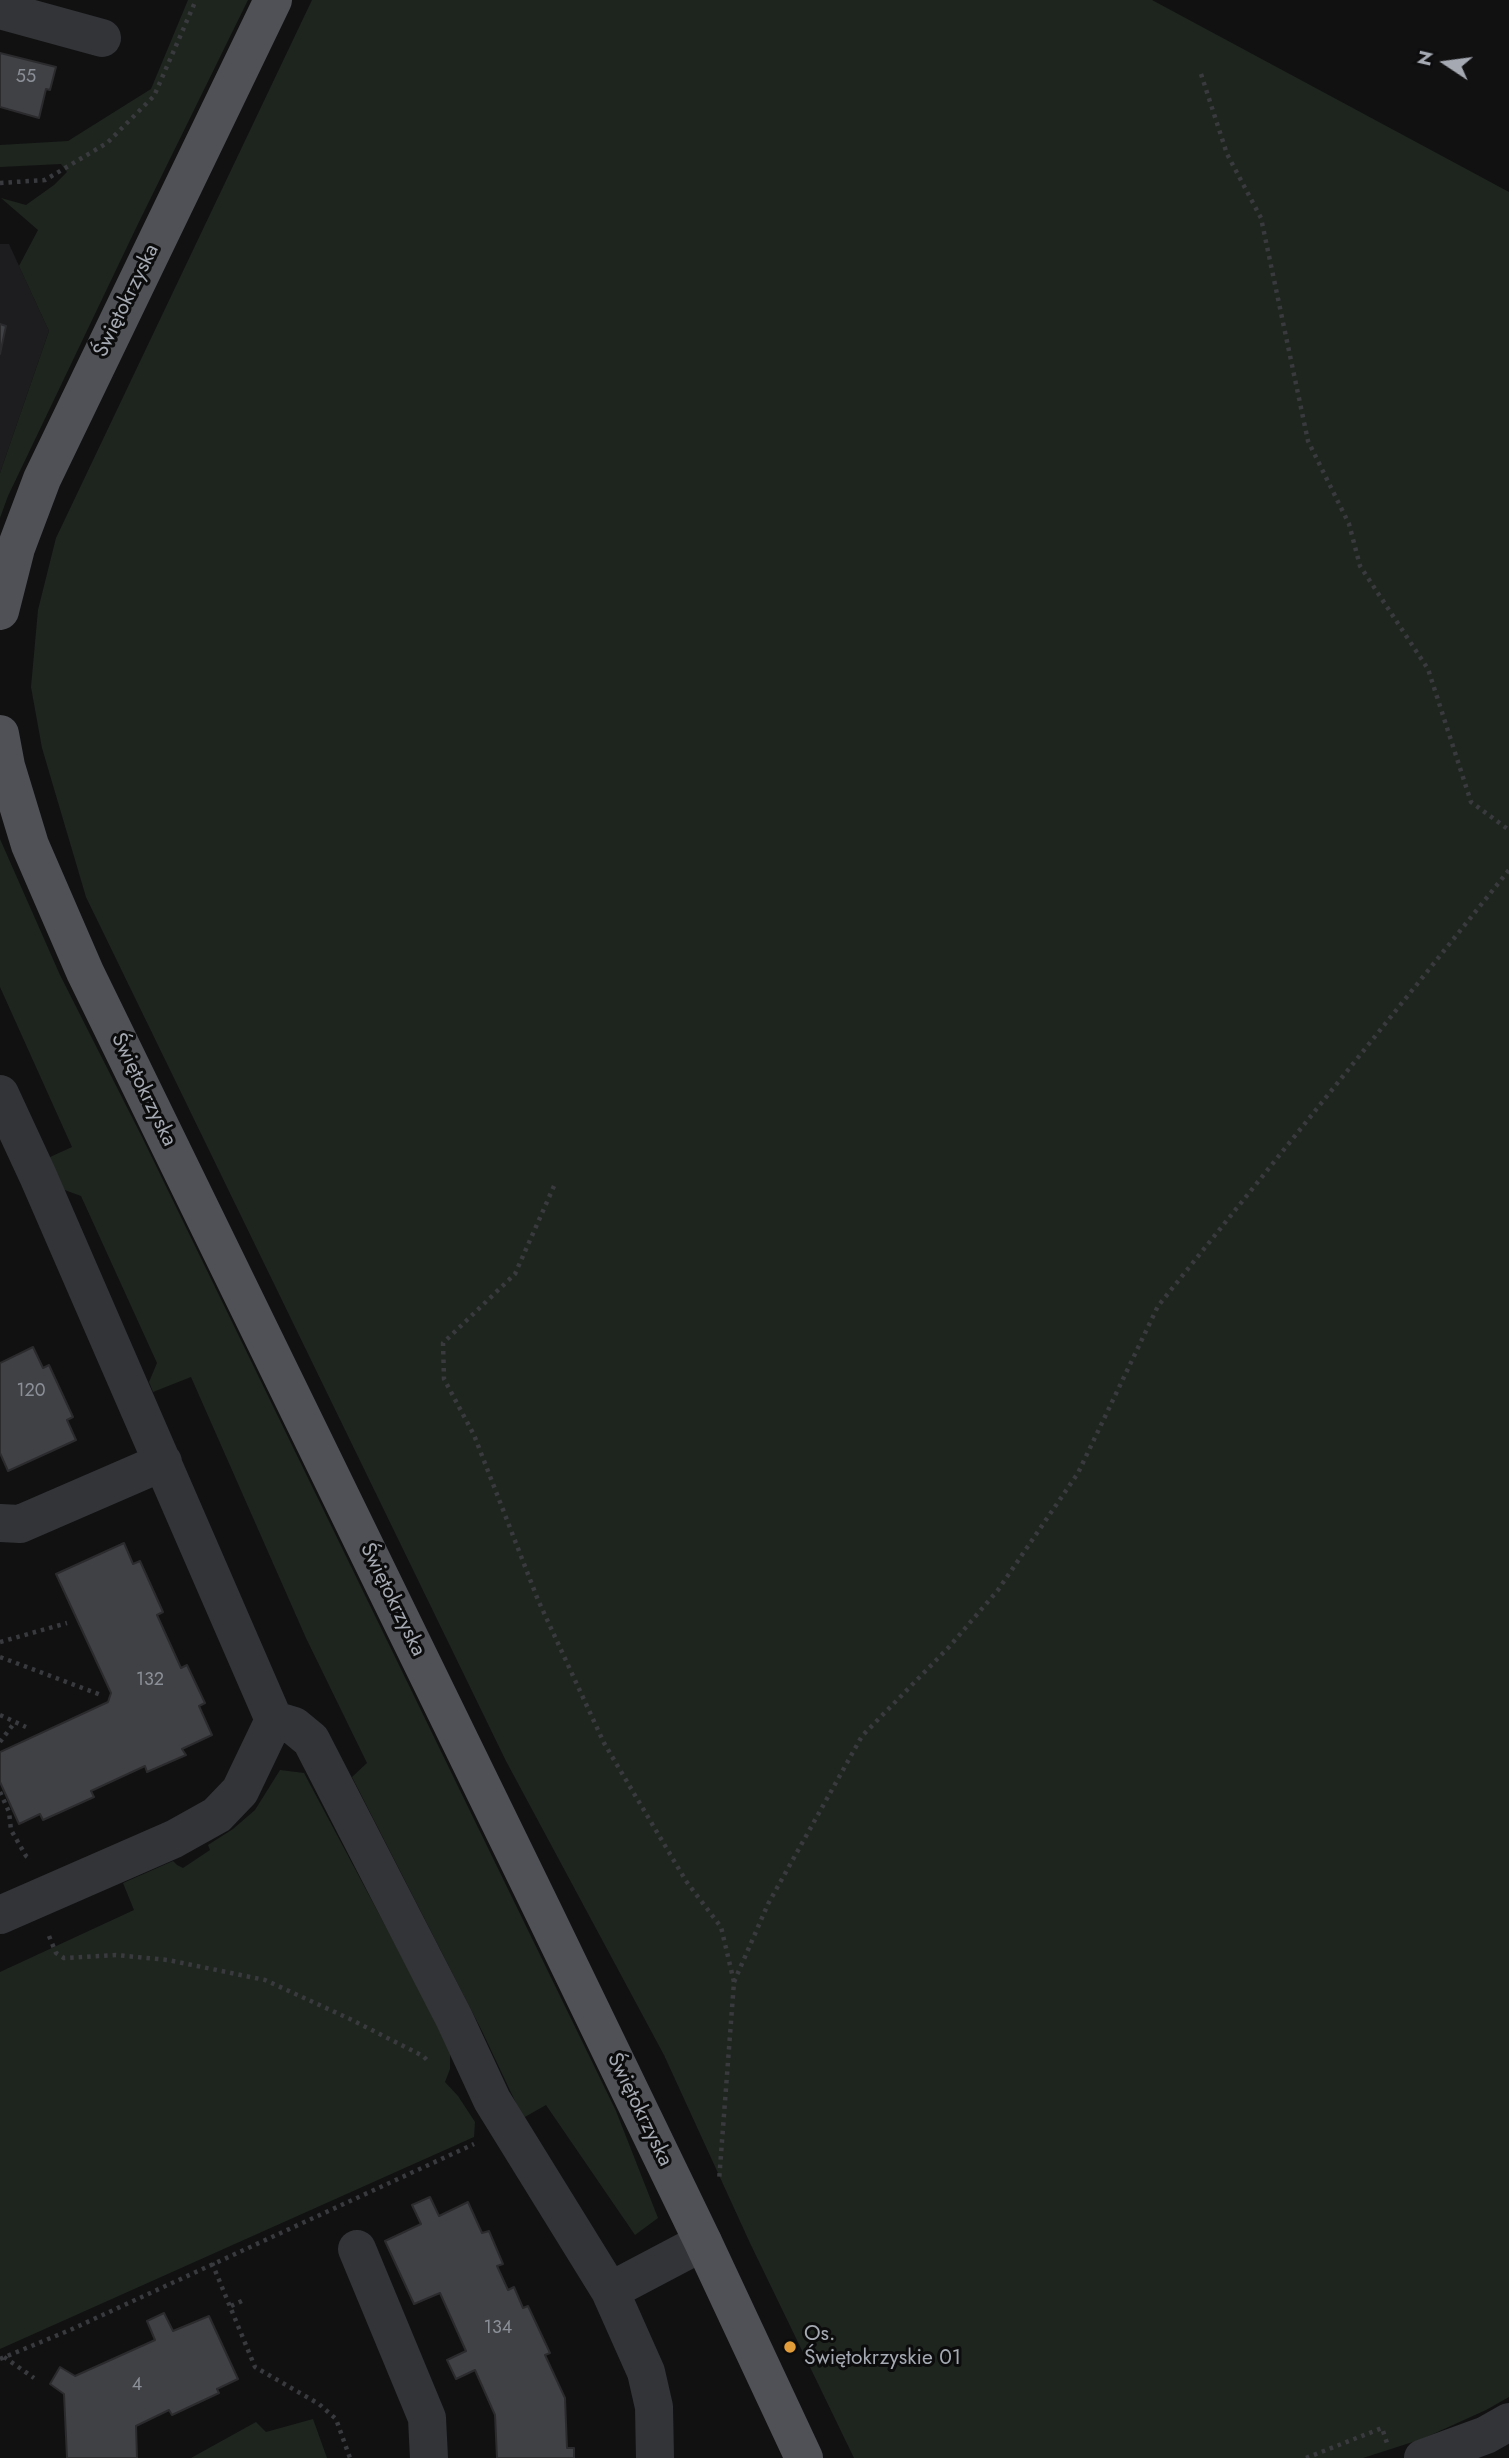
<!DOCTYPE html>
<html>
<head>
<meta charset="utf-8">
<style>
  body { margin:0 }
  #map { position:relative; width:1509px; height:2458px; overflow:hidden; background:#111112; font-family:Jost,sans-serif }
  canvas { display:block }
  .north { position:absolute; left:1411px; top:28px; width:70px; height:70px; -webkit-text-stroke:5px #0c0c0d; paint-order:stroke; rotate:283deg; font-size:19px; font-weight:700; line-height:28px; text-align:center; color:#a4a9b2 }
  .north::after { content:''; display:block; margin:auto; width:24px; height:32px; background:#a4a9b2; clip-path:polygon(50% 0,100% 100%,50% 72%,0 100%) }
</style>
</head>
<body>
<div id="map">
<canvas width="1509" height="2458"></canvas>
<div class="north">N</div>
</div>
<script>
const context = document.querySelector('canvas').getContext('2d');
context.lineJoin = 'round';
function fillPath(path, color) {
  context.fillStyle = color;
  context.fill(path, 'evenodd');
}
function shape(rows) {
  const path = new Path2D();
  for (const r of rows) {
    path.moveTo(r[0], r[1]);
    for (let i = 2; i < r.length; i += 2) path.lineTo(r[i], r[i + 1]);
  }
  return path;
}
function stroke(path, color, width, dash) {
  context.strokeStyle = color;
  context.lineWidth = width;
  context.lineCap = dash ? 'butt' : 'round';
  context.setLineDash(dash || []);
  context.stroke(path);
}
function label(font, color, halo, rows, align = 'center') {
  context.font = font + ' Jost,sans-serif';
  context.lineWidth = 6;
  context.setLineDash([]);
  context.textBaseline = 'middle';
  context.strokeStyle = halo;
  context.fillStyle = color;
  for (const [text, x, y, turn = 0] of rows) {
    context.save();
    context.translate(x, y);
    context.rotate((+turn || 0) * Math.PI / 180);
    context.textAlign = isNaN(turn) ? turn : align;
    if (halo) context.strokeText(text, 0, 0);
    context.fillText(text, 0, 0);
    context.restore();
  }
}
const built = shape([
  [0,244,9,244,49,331,0,473]
]);
const green = shape([
  [188,0,248,0,137,226,8,496,0,518,0,473,49,331,19,266,38,230,1,198,26,205,54,185,67,172,61,164,0,167,0,145,68,141,151,89],
  [312,0,1152,0,1509,192,1509,2397,1486,2410,1422,2439,1363,2458,854,2458,750,2243,664,2055,506,1761,86,897,42,748,31,687,38,610,56,538],
  [0,839,60,975,142,1137,616,2111,658,2218,635,2235,546,2105,523,2118,482,2031,352,1777,367,1763,306,1638,191,1377,153,1392,149,1382,157,1363,81,1196,62,1189,48,1158,72,1147,0,987],
  [280,1770,304,1773,429,2008,450,2053,450,2069,445,2082,458,2096,475,2122,474,2137,0,2349,0,1972,134,1910,123,1883,173,1861,177,1865,183,1868,210,1850,208,1845,233,1829,255,1810],
  [313,2419,327,2458,191,2458,256,2422,266,2432]
]);
const building = shape([
  [0,53,56,67,50,90,46,89,39,118,0,107,0,53],
  [0,324,6,326,0,354,0,324],
  [33,1347,43,1368,49,1365,73,1417,67,1420,76,1440,8,1471,0,1453,0,1363,33,1347],
  [124,1543,133,1564,140,1561,163,1612,157,1615,181,1668,187,1665,205,1703,199,1706,212,1735,182,1749,186,1755,147,1772,145,1766,91,1791,94,1797,43,1820,40,1814,19,1824,0,1782,0,1752,108,1702,111,1693,56,1574,124,1543],
  [430,2197,439,2216,468,2202,482,2233,489,2231,503,2264,497,2266,508,2290,514,2287,523,2308,528,2306,550,2353,545,2355,565,2398,567,2448,574,2448,574,2458,497,2458,495,2415,475,2370,456,2379,447,2360,466,2351,440,2293,414,2304,385,2241,421,2224,412,2205,430,2197],
  [164,2313,173,2331,209,2316,238,2379,217,2389,219,2393,172,2415,169,2410,136,2426,137,2458,67,2458,64,2394,50,2384,60,2367,75,2376,155,2340,147,2321,164,2313]
]);
const path = shape([
  [1201,74,1227,154,1261,218,1308,441,1349,524,1360,566,1428,669,1471,802,1509,830],
  [0,183,45,180,107,143,154,96,196,0],
  [554,1186,515,1274,443,1343,444,1379,474,1435,538,1600,604,1743,686,1881,721,1927,734,1982,719,2181],
  [0,1642,67,1623],
  [0,1657,101,1695],
  [0,1715,26,1727],
  [0,1742,15,1722],
  [0,1792,9,1812,11,1830,26,1856,30,1859],
  [49,1936,56,1953,64,1958,116,1955,168,1960,265,1980,350,2019,423,2056,429,2062],
  [734,1982,768,1904,862,1736,949,1647,998,1590,1078,1473,1158,1306,1509,870],
  [212,2263,255,2367,319,2404,336,2419,350,2458],
  [231,2306,246,2299],
  [4,2357,34,2378],
  [0,2359,70,2330,474,2144],
  [1306,2458,1382,2428,1387,2443]
]);
const minor = shape([
  [0,10,102,38],
  [0,1094,38,1176,274,1720,240,1791,217,1815,174,1839,0,1915],
  [0,1523,20,1524,163,1462],
  [274,1720,294,1726,311,1740,454,2018,492,2100,610,2291,646,2372,654,2407,655,2458],
  [357,2249,427,2418,429,2458],
  [610,2291,703,2242],
  [1423,2458,1486,2435,1509,2422]
]);
const major = shape([
  [0,611,16,548,42,479,273,0],
  [0,734,6,766,30,845,85,972,544,1913,703,2242,804,2458]
]);
const markers = [
  [790,2347,7,"#e29d3a"]
];
const numberNames = [
  ["55",26,78],
  ["120",31,1392],
  ["132",150,1681],
  ["134",498,2329],
  ["4",137,2386]
];
const streetNames = [
  ["Świętokrzyska",127,301,-64],
  ["Świętokrzyska",143,1090,64],
  ["Świętokrzyska",392,1600,64],
  ["Świętokrzyska",639,2110,64]
];
const poiNames = [
  ["Os.",804,2335],
  ["Świętokrzyskie 01",804,2359]
];
fillPath(built, '#1d1d1f');
fillPath(green, '#1e251e');
fillPath(building, '#404145');
stroke(building, '#2b2b2e', 2);
stroke(path, '#393a3e', 4.5, [3.5, 5]);
stroke(minor, '#323437', 38);
stroke(major, '#4f5156', 38);
for (const [x, y, r, color] of markers) {
  const dot = new Path2D();
  dot.arc(x, y, r, 0, 2 * Math.PI);
  context.fillStyle = color;
  context.fill(dot);
  stroke(dot, '#0c0c0d', 2.5);
}
label('18px', '#8b8f97', null, numberNames);
label('21px', '#a4a9b2', '#0c0c0d', streetNames);
label('21px', '#a4a9b2', '#0c0c0d', poiNames, 'left');
</script>
</body>
</html>
